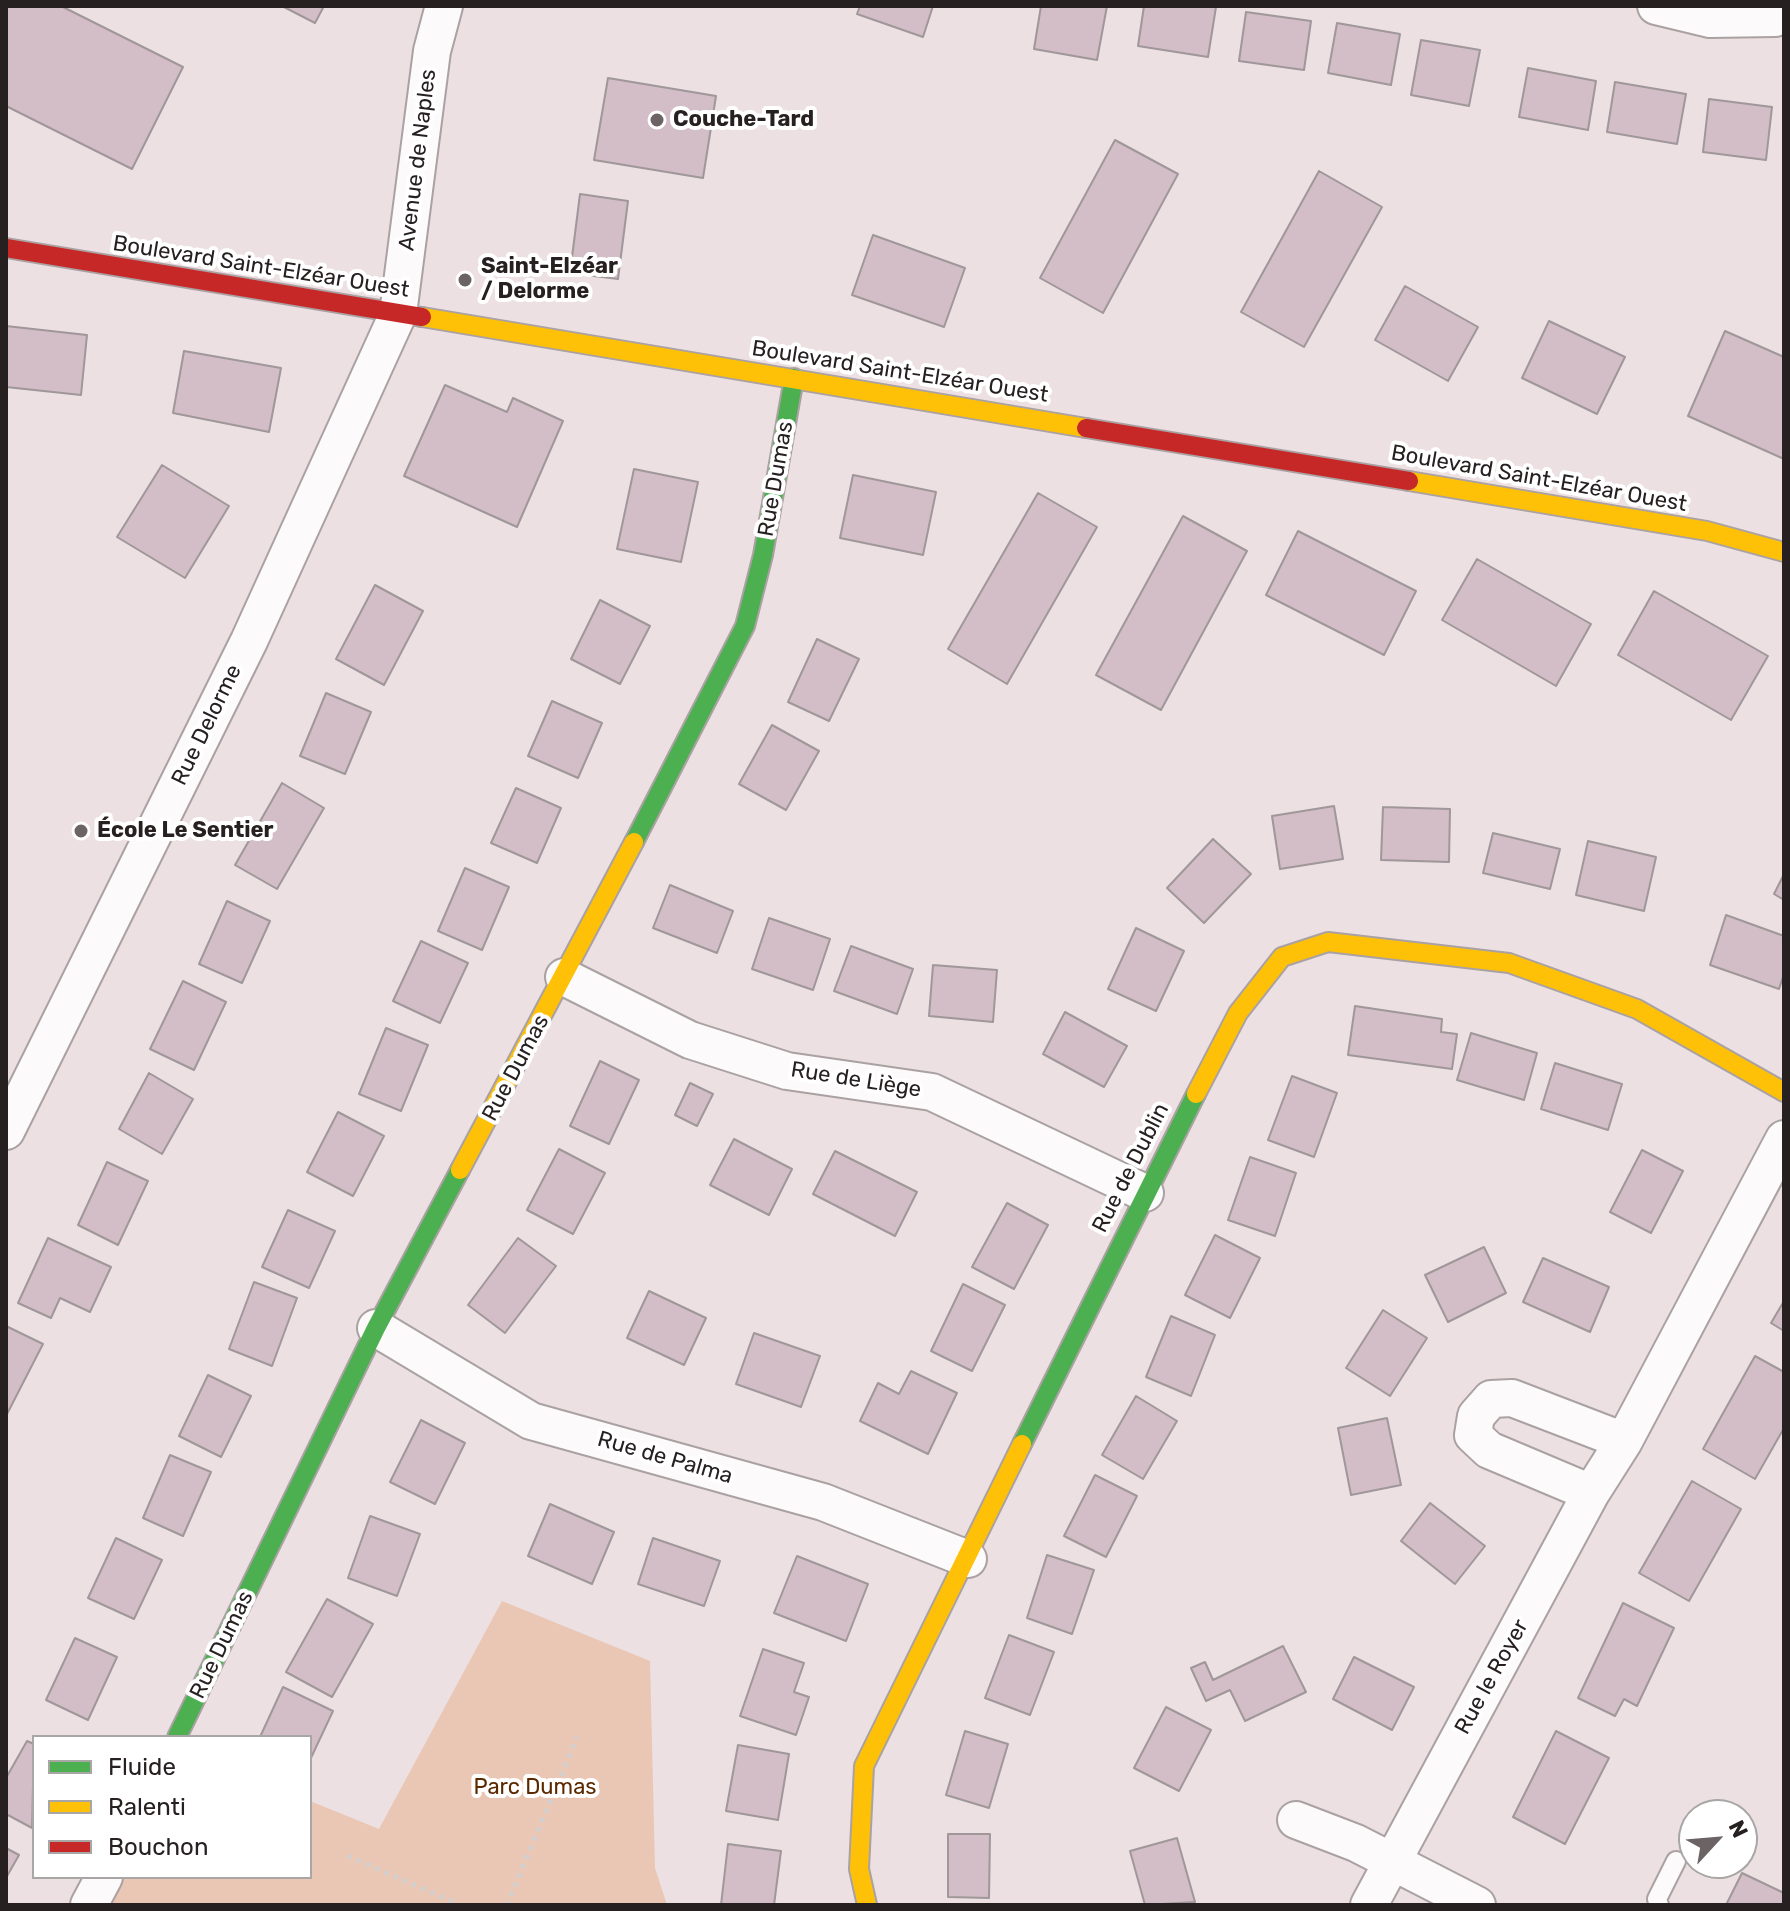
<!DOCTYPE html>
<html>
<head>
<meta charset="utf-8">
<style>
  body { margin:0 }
  #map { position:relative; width:1790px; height:1911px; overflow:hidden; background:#ece0e2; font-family:Rubik,sans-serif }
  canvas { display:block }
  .frame { position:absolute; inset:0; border:8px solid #272021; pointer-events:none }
  .legend { position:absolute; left:32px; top:1735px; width:280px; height:144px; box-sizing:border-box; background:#fff; border:2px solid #a9a6a6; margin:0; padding:10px 14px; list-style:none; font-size:24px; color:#272021 }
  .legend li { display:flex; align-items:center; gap:16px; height:40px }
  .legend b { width:40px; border:2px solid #a9a6a6 }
  .north { position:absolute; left:1678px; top:1799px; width:80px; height:80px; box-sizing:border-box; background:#fff; border:2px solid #a9a6a6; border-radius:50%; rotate:64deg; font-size:22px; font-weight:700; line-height:32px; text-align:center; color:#272021 }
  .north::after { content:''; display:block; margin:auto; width:28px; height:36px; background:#6c6365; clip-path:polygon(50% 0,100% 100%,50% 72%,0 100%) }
</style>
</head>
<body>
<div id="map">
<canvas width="1790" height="1911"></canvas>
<div class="frame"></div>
<ul class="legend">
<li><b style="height:10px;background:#4caf50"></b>Fluide</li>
<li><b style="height:10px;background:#ffc107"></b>Ralenti</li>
<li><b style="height:10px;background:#c62828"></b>Bouchon</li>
</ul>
<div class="north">N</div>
</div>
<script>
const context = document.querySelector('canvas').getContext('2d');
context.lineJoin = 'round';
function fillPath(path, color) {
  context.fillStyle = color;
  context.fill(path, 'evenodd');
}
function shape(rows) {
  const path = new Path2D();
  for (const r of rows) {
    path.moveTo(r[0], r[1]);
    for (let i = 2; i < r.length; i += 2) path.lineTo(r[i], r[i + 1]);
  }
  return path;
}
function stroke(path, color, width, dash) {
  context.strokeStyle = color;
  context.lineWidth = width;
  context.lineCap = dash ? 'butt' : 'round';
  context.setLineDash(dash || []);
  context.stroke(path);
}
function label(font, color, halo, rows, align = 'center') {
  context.font = font + ' Rubik,sans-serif';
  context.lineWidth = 8;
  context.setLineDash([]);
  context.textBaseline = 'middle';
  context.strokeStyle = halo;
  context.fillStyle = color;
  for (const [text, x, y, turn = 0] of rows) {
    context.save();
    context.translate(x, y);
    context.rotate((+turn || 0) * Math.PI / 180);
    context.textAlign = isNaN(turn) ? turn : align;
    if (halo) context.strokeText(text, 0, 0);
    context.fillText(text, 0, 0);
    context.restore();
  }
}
const green = shape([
  [502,1601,650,1661,655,1868,667,1905,89,1905,104,1877,310,1877,310,1801,379,1829]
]);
const building = shape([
  [6,6,61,6,183,67,132,169,6,106,6,6],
  [282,6,324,6,315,23,282,6],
  [860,6,933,6,923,37,857,14,860,6],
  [1041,6,1107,6,1097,60,1034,49,1041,6],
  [1144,6,1216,7,1208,57,1138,46,1144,6],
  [1246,12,1311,21,1304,70,1239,61,1246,12],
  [1337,23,1400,34,1391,85,1328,73,1337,23],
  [1421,40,1480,50,1469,106,1411,95,1421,40],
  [1528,68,1596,81,1588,130,1519,117,1528,68],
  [608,78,716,96,703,178,594,160,608,78],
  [1615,82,1686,94,1677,144,1607,132,1615,82],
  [1709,99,1772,107,1766,160,1703,152,1709,99],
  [1115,140,1178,174,1103,313,1040,278,1115,140],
  [1319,171,1382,207,1304,347,1241,312,1319,171],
  [580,194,628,201,618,279,570,273,580,194],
  [873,235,965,268,944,327,852,295,873,235],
  [1405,286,1478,327,1448,381,1375,340,1405,286],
  [1549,321,1625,357,1597,414,1522,378,1549,321],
  [6,326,87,335,81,395,6,387,6,326],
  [1725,331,1784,357,1784,459,1688,416,1725,331],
  [184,351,281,368,269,432,173,413,184,351],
  [445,385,507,412,513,398,563,421,517,527,404,476,445,385],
  [162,465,229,506,185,578,117,537,162,465],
  [634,469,698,482,681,562,617,549,634,469],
  [853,475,936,492,923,555,840,538,853,475],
  [1038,493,1097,527,1007,684,948,649,1038,493],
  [1183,516,1247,551,1161,710,1096,675,1183,516],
  [1298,531,1416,591,1384,655,1266,595,1298,531],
  [1477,559,1591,624,1556,686,1442,620,1477,559],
  [375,585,423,611,384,685,336,659,375,585],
  [1654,591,1768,656,1731,720,1618,655,1654,591],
  [600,600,650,626,620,684,571,659,600,600],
  [817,639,859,659,829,721,788,702,817,639],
  [326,693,371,712,345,774,300,756,326,693],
  [552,701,602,723,578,778,528,756,552,701],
  [772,725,819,751,786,810,739,784,772,725],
  [282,783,324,808,277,889,235,865,282,783],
  [516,788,561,808,537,863,491,843,516,788],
  [1334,806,1343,859,1280,869,1272,816,1334,806],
  [1383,807,1450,809,1449,862,1381,860,1383,807],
  [1493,833,1560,849,1550,889,1483,873,1493,833],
  [1213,839,1251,874,1204,923,1167,888,1213,839],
  [1588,841,1656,857,1644,911,1576,895,1588,841],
  [465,868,509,887,482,950,438,931,465,868],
  [1784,874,1784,900,1774,894,1784,874],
  [670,885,733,911,717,953,653,928,670,885],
  [227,901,270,921,242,983,199,964,227,901],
  [1726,915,1784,936,1784,974,1779,989,1710,965,1726,915],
  [769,918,830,939,813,990,752,969,769,918],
  [1136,928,1184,951,1156,1011,1108,989,1136,928],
  [421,941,468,963,440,1023,393,1001,421,941],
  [851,946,913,969,897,1014,834,991,851,946],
  [933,965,997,970,993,1022,929,1016,933,965],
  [183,981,226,1002,194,1070,150,1049,183,981],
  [1355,1006,1442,1019,1441,1032,1457,1034,1452,1069,1348,1055,1355,1006],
  [1065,1012,1127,1046,1104,1087,1043,1054,1065,1012],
  [386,1028,428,1045,401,1111,359,1094,386,1028],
  [1471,1033,1537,1053,1524,1100,1457,1080,1471,1033],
  [600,1061,639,1080,609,1144,570,1126,600,1061],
  [1555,1063,1622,1084,1608,1130,1541,1109,1555,1063],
  [149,1073,193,1099,162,1154,119,1129,149,1073],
  [1292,1076,1337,1093,1314,1157,1268,1140,1292,1076],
  [690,1083,713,1094,697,1126,675,1115,690,1083],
  [338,1112,384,1136,353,1196,307,1172,338,1112],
  [734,1139,792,1169,769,1215,710,1185,734,1139],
  [559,1149,605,1173,573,1234,527,1210,559,1149],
  [1642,1150,1683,1171,1651,1233,1610,1212,1642,1150],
  [835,1151,917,1192,895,1236,813,1194,835,1151],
  [1250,1157,1296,1173,1275,1236,1228,1220,1250,1157],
  [107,1162,148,1181,118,1245,78,1225,107,1162],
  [1007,1203,1048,1225,1014,1289,972,1267,1007,1203],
  [288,1210,335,1231,309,1288,262,1267,288,1210],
  [1215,1235,1260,1258,1230,1318,1185,1295,1215,1235],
  [48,1238,111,1267,90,1312,60,1298,51,1318,18,1303,48,1238],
  [518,1238,556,1266,505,1333,468,1305,518,1238],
  [1484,1247,1506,1293,1448,1322,1425,1275,1484,1247],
  [1543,1258,1609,1287,1590,1332,1523,1302,1543,1258],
  [254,1282,297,1298,272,1366,229,1349,254,1282],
  [963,1284,1005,1305,972,1371,931,1351,963,1284],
  [649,1291,706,1318,684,1365,627,1338,649,1291],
  [1784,1301,1784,1331,1771,1323,1784,1301],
  [1383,1310,1427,1338,1390,1396,1346,1368,1383,1310],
  [1171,1316,1215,1335,1191,1396,1146,1377,1171,1316],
  [6,1326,43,1344,6,1416,6,1326],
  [754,1333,820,1356,801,1407,736,1384,754,1333],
  [1755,1356,1784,1372,1784,1428,1755,1479,1703,1449,1755,1356],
  [911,1371,957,1393,928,1454,860,1421,878,1383,899,1394,911,1371],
  [208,1375,251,1396,221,1457,179,1436,208,1375],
  [1136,1396,1177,1421,1143,1479,1102,1455,1136,1396],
  [1387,1418,1401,1485,1351,1495,1338,1428,1387,1418],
  [421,1420,465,1443,435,1504,390,1482,421,1420],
  [170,1455,211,1472,183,1536,143,1518,170,1455],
  [1095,1475,1137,1496,1106,1557,1064,1536,1095,1475],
  [1692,1481,1741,1509,1689,1601,1639,1573,1692,1481],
  [1430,1503,1485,1546,1455,1584,1401,1541,1430,1503],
  [550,1504,614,1532,592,1584,528,1556,550,1504],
  [370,1516,420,1534,397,1596,348,1578,370,1516],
  [116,1538,162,1560,134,1619,88,1598,116,1538],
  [653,1538,720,1561,704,1606,638,1584,653,1538],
  [1047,1555,1094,1570,1072,1634,1027,1618,1047,1555],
  [797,1556,868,1584,846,1641,774,1613,797,1556],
  [327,1599,373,1624,332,1697,286,1672,327,1599],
  [1623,1603,1674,1628,1637,1706,1624,1699,1615,1716,1578,1698,1623,1603],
  [1009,1635,1054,1652,1030,1715,985,1698,1009,1635],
  [75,1638,117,1657,88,1720,46,1700,75,1638],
  [1283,1646,1306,1692,1245,1721,1230,1690,1206,1701,1191,1668,1205,1662,1213,1680,1283,1646],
  [763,1649,804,1663,794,1692,809,1697,796,1735,740,1716,763,1649],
  [1354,1657,1414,1687,1392,1730,1333,1699,1354,1657],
  [283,1687,333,1711,310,1760,310,1737,260,1737,283,1687],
  [1166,1707,1211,1730,1179,1791,1134,1768,1166,1707],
  [965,1731,1008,1744,989,1808,946,1795,965,1731],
  [1556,1731,1609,1758,1565,1844,1513,1817,1556,1731],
  [27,1741,34,1744,32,1828,6,1814,6,1778,27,1741],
  [738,1745,789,1754,778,1820,726,1811,738,1745],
  [948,1834,990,1834,989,1898,948,1897,948,1834],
  [1177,1838,1195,1902,1145,1905,1130,1851,1177,1838],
  [728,1844,781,1851,774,1905,721,1905,728,1844],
  [6,1848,19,1855,6,1878,6,1848],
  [1742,1873,1784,1893,1784,1905,1726,1905,1742,1873]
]);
const path = shape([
  [348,1856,460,1905],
  [507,1905,577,1737]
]);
const lane = shape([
  [1659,1905,1657,1899,1676,1861]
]);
const street = shape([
  [1656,6,1710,19,1775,18,1784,10],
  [564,977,690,1040,787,1071,932,1092,1145,1193],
  [6,1131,249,641,398,314,432,51,444,6],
  [376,1328,531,1421,823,1502,968,1559],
  [1591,1493,1489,1450,1473,1435,1476,1416,1491,1399,1512,1398,1624,1441],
  [1296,1820,1356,1843,1477,1905],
  [89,1905,104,1877],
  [1369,1905,1591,1493,1624,1441,1784,1139]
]);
const fast = shape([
  [634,842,745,626,763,555,794,378],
  [1022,1444,1196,1094],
  [177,1737,376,1328,460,1170]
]);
const slow = shape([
  [422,317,1086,428],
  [1409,481,1707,531,1784,552],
  [1196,1094,1238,1013,1282,957,1328,942,1509,963,1637,1009,1784,1092],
  [460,1170,634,842],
  [867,1905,859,1869,864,1766,1022,1444]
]);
const jam = shape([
  [6,248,422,317],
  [1086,428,1409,481]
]);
const markers = [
  [657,120,8,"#6c6365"],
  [465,280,8,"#6c6365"],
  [81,831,8,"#6c6365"]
];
const poiNames = [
  ["Couche-Tard",673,120],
  ["Saint-Elzéar",481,267],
  ["/ Delorme",481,292],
  ["École Le Sentier",97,831]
];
const streetNames = [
  ["Avenue de Naples",418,160,-83],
  ["Boulevard Saint-Elzéar Ouest",261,267,9],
  ["Boulevard Saint-Elzéar Ouest",900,372,9],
  ["Rue Dumas",776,479,-80],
  ["Boulevard Saint-Elzéar Ouest",1539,479,10],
  ["Rue Delorme",207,725,-64],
  ["Rue Dumas",516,1068,-62],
  ["Rue de Liège",856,1080,9],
  ["Rue de Dublin",1131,1168,-63],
  ["Rue de Palma",665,1458,16],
  ["Rue Dumas",222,1645,-64],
  ["Rue le Royer",1492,1677,-61]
];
const parkNames = [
  ["Parc Dumas",535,1788]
];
fillPath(green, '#eac6b4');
fillPath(building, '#d3bdc6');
stroke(building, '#9f9799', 2);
stroke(lane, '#aaa1a3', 22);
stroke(street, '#aaa1a3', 40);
stroke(fast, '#aaa1a3', 22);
stroke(slow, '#aaa1a3', 22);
stroke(jam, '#aaa1a3', 22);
stroke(path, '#d2cfcf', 5, [4, 6]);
stroke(lane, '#fcfafb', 18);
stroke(street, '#fcfafb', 36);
stroke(fast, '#4caf50', 18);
stroke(slow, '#ffc107', 18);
stroke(jam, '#c62828', 18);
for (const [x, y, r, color] of markers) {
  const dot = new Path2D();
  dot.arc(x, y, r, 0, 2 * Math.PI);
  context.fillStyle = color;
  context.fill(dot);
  stroke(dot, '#fff', 3);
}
label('bold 22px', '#272021', '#fff', poiNames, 'left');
label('22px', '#272021', '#fff', streetNames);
label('22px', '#5b2900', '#fff', parkNames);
</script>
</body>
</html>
